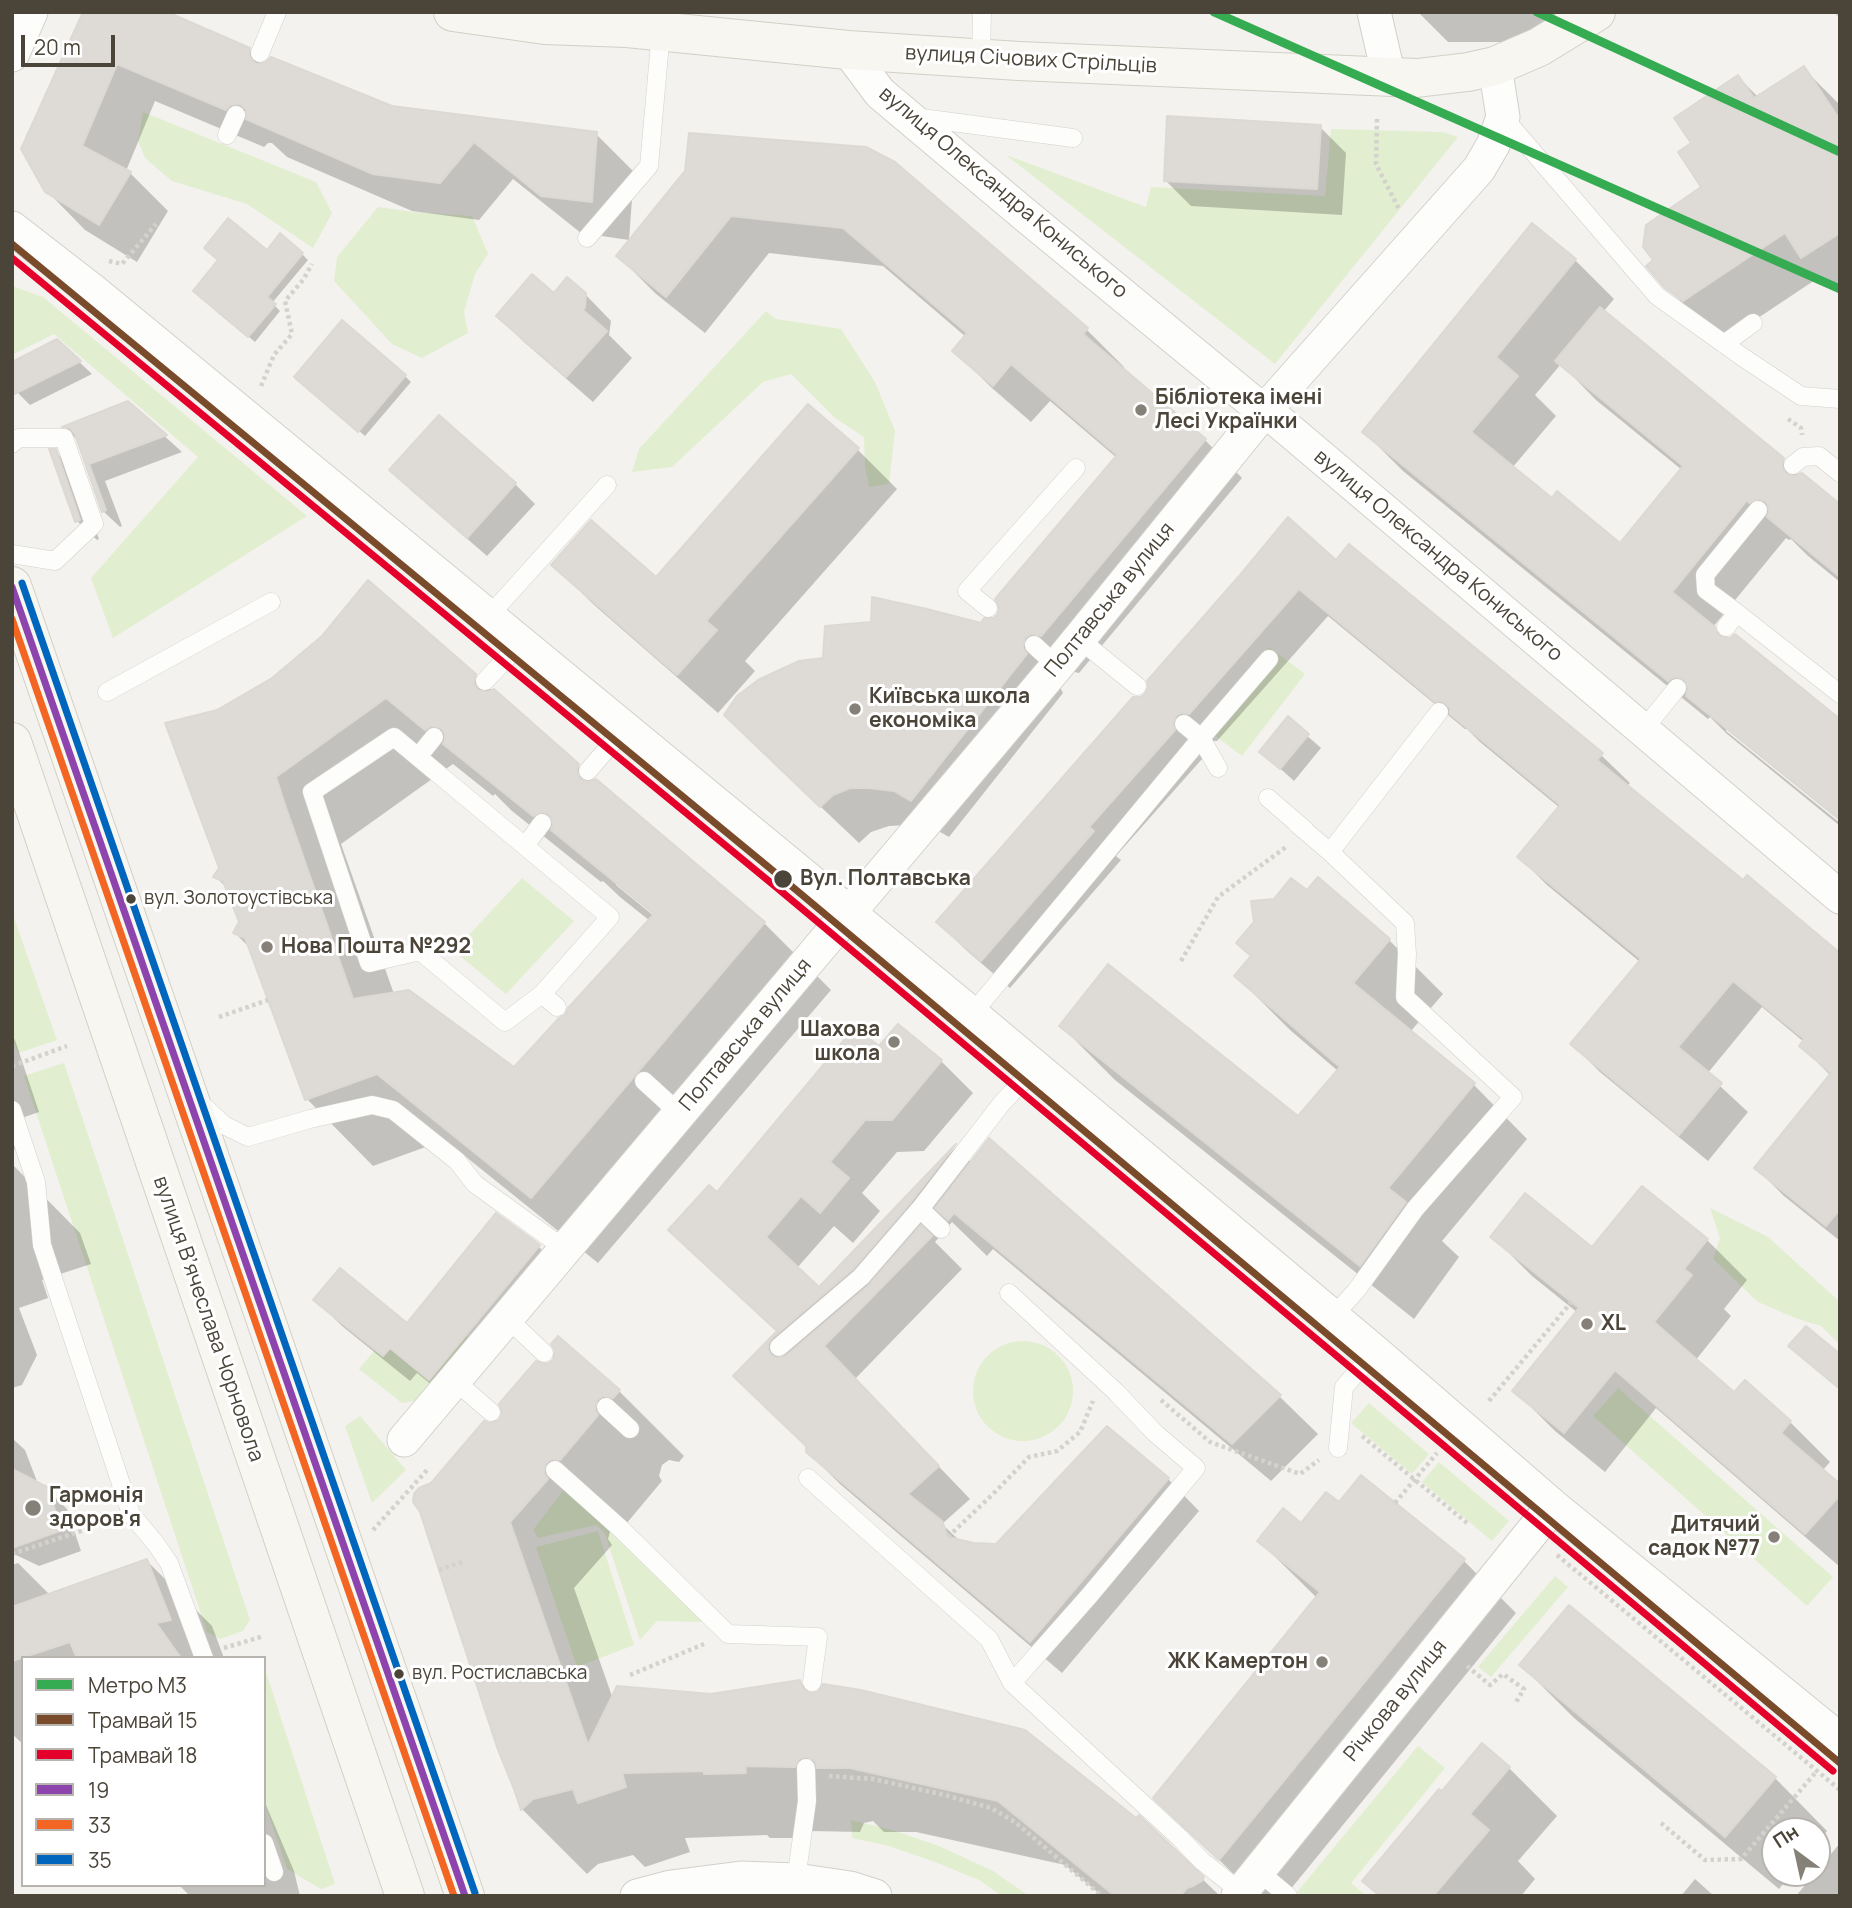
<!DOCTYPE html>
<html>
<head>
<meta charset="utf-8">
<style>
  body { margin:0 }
  #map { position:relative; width:1852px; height:1908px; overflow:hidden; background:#f4f2ee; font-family:Manrope,sans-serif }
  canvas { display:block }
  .frame { position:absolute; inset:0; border:14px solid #4b4439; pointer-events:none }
  .legend { position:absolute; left:21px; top:1656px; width:245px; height:231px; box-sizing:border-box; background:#fff; border:2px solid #b7b4b0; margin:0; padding:9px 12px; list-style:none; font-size:21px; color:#4b4439 }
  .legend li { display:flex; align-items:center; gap:14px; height:35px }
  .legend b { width:35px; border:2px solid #b7b4b0 }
  .north { position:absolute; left:1761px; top:1817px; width:70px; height:70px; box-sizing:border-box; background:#fff; border:2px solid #b7b4b0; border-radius:50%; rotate:327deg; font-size:19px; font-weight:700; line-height:28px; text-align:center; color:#4b4439 }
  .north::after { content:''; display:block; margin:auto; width:24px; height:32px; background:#868178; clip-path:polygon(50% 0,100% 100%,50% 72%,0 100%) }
  .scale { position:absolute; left:21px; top:35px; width:94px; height:32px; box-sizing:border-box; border:4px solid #4b4439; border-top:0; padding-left:9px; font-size:21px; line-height:24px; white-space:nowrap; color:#4b4439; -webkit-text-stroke:5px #fff; paint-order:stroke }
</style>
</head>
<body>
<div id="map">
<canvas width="1852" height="1908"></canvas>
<div class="frame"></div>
<ul class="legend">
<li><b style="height:9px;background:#35ab52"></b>Метро M3</li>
<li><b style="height:9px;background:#7a4b2a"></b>Трамвай 15</li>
<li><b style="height:9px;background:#e4002b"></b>Трамвай 18</li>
<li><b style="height:9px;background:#8e44ad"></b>19</li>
<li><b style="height:9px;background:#f26522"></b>33</li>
<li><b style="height:9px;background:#0065bd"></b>35</li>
</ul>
<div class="north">Пн</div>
<div class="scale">20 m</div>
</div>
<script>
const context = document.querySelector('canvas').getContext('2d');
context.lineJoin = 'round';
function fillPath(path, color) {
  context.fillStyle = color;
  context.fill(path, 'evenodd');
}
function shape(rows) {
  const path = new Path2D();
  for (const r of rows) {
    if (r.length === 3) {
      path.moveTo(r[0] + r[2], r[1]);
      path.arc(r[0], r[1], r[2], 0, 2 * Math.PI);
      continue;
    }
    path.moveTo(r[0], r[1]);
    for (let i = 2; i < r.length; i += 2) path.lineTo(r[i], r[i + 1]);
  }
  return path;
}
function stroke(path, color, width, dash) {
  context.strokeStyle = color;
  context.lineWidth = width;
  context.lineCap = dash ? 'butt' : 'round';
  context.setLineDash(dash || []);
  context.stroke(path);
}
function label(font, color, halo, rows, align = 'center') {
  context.font = font + ' Manrope,sans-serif';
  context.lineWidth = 6;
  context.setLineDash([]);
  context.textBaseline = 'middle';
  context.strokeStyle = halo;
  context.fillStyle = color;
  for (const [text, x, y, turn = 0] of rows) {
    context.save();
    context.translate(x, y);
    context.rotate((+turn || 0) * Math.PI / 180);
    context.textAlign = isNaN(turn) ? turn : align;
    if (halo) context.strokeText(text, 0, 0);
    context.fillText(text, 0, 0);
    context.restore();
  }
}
const green = shape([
  [143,112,316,182,332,213,313,248,247,204,172,181,145,158,138,141],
  [1331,129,1443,132,1458,137,1275,364,1006,155,1146,207,1151,187,1325,196],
  [378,207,413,212,472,216,488,254,475,274,464,312,468,333,422,358,392,344,334,281,337,257],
  [12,286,43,297,307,516,113,638,91,578,198,457,54,334,12,355],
  [766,311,776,319,841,329,875,382,895,431,889,484,869,487,865,468,864,437,835,418,791,374,763,382,672,467,632,472,639,449],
  [1269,647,1305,674,1242,756,1206,729],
  [522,878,574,921,506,994,454,951],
  [12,912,57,1040,18,1053,12,1038],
  [64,1063,250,1620,243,1631,220,1639,207,1632,24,1076],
  [1710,1208,1768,1237,1840,1302,1840,1345,1821,1326,1795,1318,1758,1302,1713,1259,1720,1238],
  [466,1336,471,1340,420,1400,402,1403,359,1369,375,1350,383,1356,390,1348,429,1380],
  [1023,1391,50],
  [1618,1388,1833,1577,1807,1606,1593,1416],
  [1369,1403,1429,1454,1412,1474,1351,1423],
  [360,1416,406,1470,372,1503,345,1426],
  [1439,1462,1509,1521,1492,1541,1422,1482],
  [565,1488,703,1622,657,1621,640,1640,605,1534,597,1525,538,1538,533,1530],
  [598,1531,634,1645,577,1667,536,1547],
  [1555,1576,1568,1587,1491,1677,1478,1667],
  [264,1666,335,1884,321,1889,287,1869,264,1801],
  [1418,1746,1445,1768,1351,1883,1366,1896,1301,1896,1297,1892],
  [851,1820,892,1830,939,1846,993,1871,1029,1896,1002,1896,979,1880,935,1862,889,1846,852,1838]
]);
const shadow = shape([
  [85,12,249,50,264,65,391,107,596,134,634,172,629,240,581,233,513,179,479,220,412,211,287,157,272,143,268,143,264,147,155,101,126,171,130,173,168,211,137,262,85,230,47,191],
  [1418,12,1596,12,1517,42,1448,42],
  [1803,68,1840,105,1840,295,1821,276,1725,340,1707,328,1666,286,1655,261,1703,188,1693,144,1738,77,1758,97],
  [1320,127,1346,153,1342,215,1191,206,1165,180],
  [691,134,1086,329,1124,367,1122,369,1205,440,1242,478,1079,673,1070,671,1060,687,1063,693,949,837,933,828,908,825,889,826,871,832,859,843,764,753,999,616,1001,609,1117,458,1050,401,1031,422,992,388,954,351,966,337,883,266,769,253,705,333,656,294,618,256,687,172],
  [1533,225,1575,260,1614,299,1603,312,1783,460,1799,476,1840,506,1840,582,1808,556,1791,539,1789,540,1786,538,1713,627,1724,639,1726,731,1840,823,1840,826,1727,734,1710,717,1708,719,1403,471,1364,432],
  [1561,364,1596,400,1682,470,1620,545,1552,500,1512,468,1556,416,1535,395],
  [267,252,302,254,308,260,272,303,280,311,255,342,201,297],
  [585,294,611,321,609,335,632,358,593,402,524,342,498,316,554,295],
  [57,341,92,374,30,405,17,392],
  [405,376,411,382,365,436,302,383],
  [128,403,182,452,105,481,122,526,120,527,103,511,79,442,65,427],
  [439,418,515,484,535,504,487,556,411,490,391,470],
  [857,449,897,489,745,661,755,671,718,713,593,604,553,565,656,579],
  [55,451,75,471,99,539,97,540,77,521],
  [1336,562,1601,755,1630,783,1627,786,1743,883,1840,956,1840,1241,1784,1196,1756,1168,1831,1076,1801,1046,1804,1042,1762,1007,1707,1074,1748,1112,1708,1161,1600,1072,1572,1044,1640,962,1547,885,1519,857,1560,808,1480,742,1467,729,1465,729,1328,616,1217,741,1209,741,1200,752,1202,759,1116,856,1121,860,1010,988,966,950,938,922,1141,699],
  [475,675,594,781,764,923,831,990,598,1263,445,1140,373,1166,307,1099,250,948,235,933,241,922,228,889,216,877,221,868,167,725],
  [453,764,493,796,495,794,512,811,601,882,603,881,620,897,650,921,566,1016,514,1069,394,994,341,844],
  [616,881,662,918,660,921,616,885],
  [1288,719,1321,748,1294,781,1261,751],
  [1319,880,1389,940,1443,994,1410,1032,1474,1085,1527,1139,1442,1241,1459,1257,1414,1319,1115,1080,1061,1026,1299,1119,1338,1071,1290,1030,1236,976,1253,958,1238,943,1274,901,1307,893],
  [898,1026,941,1061,973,1093,924,1151,897,1152,862,1193,880,1211,853,1243,834,1226,797,1268,819,1289,956,1147,972,1163,989,1141,1280,1397,1318,1434,1271,1481,993,1249,987,1256,952,1222,935,1242,962,1269,855,1379,970,1499,942,1524,960,1541,997,1546,1168,1479,1199,1511,1062,1673,840,1484,808,1452,808,1447,736,1376,778,1332,670,1230,717,1195,879,1049],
  [12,1037,15,1040,39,1112,19,1119,28,1145,12,1150],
  [14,1166,80,1233,91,1264,42,1280,48,1298,19,1308,37,1355,22,1385,12,1388,12,1167],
  [1492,1236,1592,1249,1707,1240,1747,1280,1724,1309,1731,1316,1695,1361,1735,1395,1745,1383,1790,1422,1830,1462,1822,1471,1840,1486,1840,1567,1656,1408,1605,1472,1555,1431,1515,1391,1578,1313,1532,1276],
  [538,1246,564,1272,456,1405,417,1373,410,1381,342,1326,316,1300,407,1325],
  [558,1339,619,1391,684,1456,679,1462,669,1460,662,1465,659,1476,662,1481,626,1524,611,1528,608,1539,612,1545,574,1588,613,1699,711,1696,800,1682,812,1695,1136,1821,1139,1818,1220,1896,1102,1896,1065,1865,916,1832,884,1832,873,1821,864,1823,860,1832,809,1831,810,1838,770,1838,767,1835,685,1838,690,1852,645,1867,633,1855,598,1864,587,1874,522,1809,422,1511,432,1485,489,1425,500,1421,547,1366,554,1361],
  [12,1438,25,1450,38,1484,46,1488,67,1509,81,1551,39,1566,12,1553],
  [1339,1504,1463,1560,1516,1613,1285,1896,1256,1896,1155,1797,1317,1598,1259,1541,1301,1525],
  [147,1561,212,1626,224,1658,23,1658,23,1744,12,1734,12,1565,18,1563,50,1595],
  [1521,1665,1775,1778,1827,1831,1817,1844,1817,1831,1775,1831,1775,1873,1792,1873,1779,1889,1574,1718],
  [1482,1745,1509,1768,1557,1816,1518,1861,1535,1879,1521,1896,1379,1896,1364,1881,1442,1793],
  [264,1788,266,1805,294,1871,300,1896,190,1896,179,1885,264,1885],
  [1840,1843,1840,1896,1796,1896,1815,1873,1817,1873,1817,1871],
  [1695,1879,1714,1896,1681,1896]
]);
const building = shape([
  [83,12,167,12,250,48,249,54,251,59,256,64,266,62,271,57,392,106,597,132,592,202,541,196,474,142,440,183,373,174,246,119,246,109,240,104,230,105,226,110,117,64,82,146,131,172,99,225,45,192,21,149,83,12],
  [1804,66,1840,120,1840,233,1801,258,1785,233,1683,301,1665,288,1646,266,1653,260,1643,247,1646,225,1701,187,1678,152,1691,143,1674,118,1738,75,1754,98,1804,66],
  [1167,116,1321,125,1317,189,1164,181,1167,116],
  [689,133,866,147,895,162,1088,328,1083,334,1206,439,1041,636,1031,634,1025,638,1023,648,1027,654,911,801,894,791,869,788,850,788,833,795,820,807,724,715,737,696,758,680,799,661,823,658,825,626,871,622,872,597,927,609,981,623,984,618,993,618,997,615,999,609,995,599,1117,455,1011,364,993,386,952,351,967,333,843,228,731,216,666,297,616,256,685,171,689,133],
  [228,218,267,250,280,233,303,253,267,297,276,304,248,337,193,291,218,260,204,248,228,218],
  [1532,223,1576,259,1496,357,1518,376,1471,432,1552,498,1557,491,1620,543,1683,466,1555,361,1600,307,1784,458,1782,466,1785,473,1794,476,1802,473,1840,504,1840,577,1767,517,1769,511,1768,505,1765,501,1759,499,1749,503,1747,500,1672,592,1715,627,1716,632,1720,636,1730,638,1735,634,1840,719,1840,820,1686,696,1688,689,1685,680,1678,677,1672,678,1668,681,1362,432,1532,223],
  [532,274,554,293,567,277,586,293,585,307,583,310,607,331,566,377,496,316,532,274],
  [342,320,406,375,358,432,294,377,342,320],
  [57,339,81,361,12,395,12,362,57,339],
  [128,401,167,435,89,464,106,510,102,512,75,434,70,428,62,427,128,401],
  [808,404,859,448,706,621,717,630,677,675,551,565,591,520,656,577,808,404],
  [439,415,516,483,467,538,389,470,439,415],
  [49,449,56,449,80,520,75,522,49,449],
  [1288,517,1336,560,1349,544,1603,753,1597,760,1743,880,1747,875,1840,953,1840,1209,1826,1226,1754,1168,1831,1073,1799,1046,1804,1039,1733,981,1678,1047,1722,1083,1679,1135,1570,1044,1641,959,1517,857,1560,805,1450,714,1450,708,1446,704,1441,701,1435,702,1299,589,1189,714,1181,713,1176,716,1173,723,1175,730,1089,827,1094,831,981,961,936,922,1133,697,1140,697,1145,694,1148,687,1147,681,1240,575,1288,517],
  [368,580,476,674,474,684,478,690,488,692,494,689,579,764,577,770,580,779,587,782,596,779,765,922,531,1198,377,1074,305,1100,245,938,233,933,239,922,223,881,213,877,219,868,165,723,217,710,272,678,322,636,368,580],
  [386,698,425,730,431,726,441,728,445,734,445,739,443,744,533,816,543,812,549,814,553,824,551,830,654,914,568,1008,565,1015,559,1018,514,1067,409,990,353,999,284,802,276,777,386,698],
  [1288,716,1309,734,1280,769,1259,752,1288,716],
  [1318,877,1390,939,1353,983,1475,1083,1388,1188,1406,1202,1360,1266,1059,1026,1108,964,1298,1116,1340,1067,1234,976,1251,956,1236,943,1254,922,1251,901,1274,899,1291,878,1307,890,1318,877],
  [898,1024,942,1060,892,1120,865,1120,830,1162,849,1178,820,1213,801,1196,766,1237,819,1287,956,1144,911,1202,853,1269,772,1338,768,1344,768,1350,771,1355,776,1358,786,1356,868,1286,921,1225,932,1236,824,1346,939,1466,908,1494,942,1521,948,1537,974,1543,996,1544,1107,1426,1169,1478,1030,1642,806,1452,806,1446,733,1376,777,1331,668,1230,709,1185,717,1192,855,1027,879,1046,898,1024],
  [989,1138,1281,1395,1232,1444,954,1213,948,1220,935,1208,989,1138],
  [1642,1186,1708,1239,1684,1269,1692,1275,1654,1322,1734,1392,1745,1380,1791,1421,1781,1433,1840,1484,1840,1495,1805,1534,1615,1370,1564,1433,1512,1391,1579,1308,1490,1237,1525,1193,1592,1247,1642,1186],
  [496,1213,540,1245,429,1380,390,1348,383,1356,313,1300,340,1268,407,1323,496,1213],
  [1806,1326,1840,1354,1840,1389,1788,1346,1806,1326],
  [558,1336,620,1390,613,1398,603,1396,597,1400,595,1410,598,1415,560,1460,552,1459,546,1463,544,1473,548,1479,510,1522,588,1745,617,1686,711,1694,800,1680,802,1687,810,1693,817,1692,823,1684,861,1690,1025,1730,1136,1818,1139,1815,1204,1877,1202,1881,1193,1886,1187,1888,1180,1896,1115,1896,998,1801,850,1768,817,1768,815,1761,806,1757,799,1759,795,1767,745,1766,746,1773,704,1774,704,1771,622,1773,626,1787,578,1803,573,1789,533,1799,521,1810,514,1789,497,1747,420,1512,413,1502,414,1494,419,1488,431,1483,484,1421,490,1423,499,1420,502,1413,499,1404,536,1361,547,1364,553,1360,555,1350,551,1344,558,1336],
  [12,1469,47,1487,62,1530,12,1548,12,1469],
  [1361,1475,1465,1559,1219,1860,1153,1798,1320,1592,1257,1541,1283,1508,1301,1523,1326,1492,1339,1502,1361,1475],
  [147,1559,171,1620,156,1623,181,1658,77,1658,70,1642,12,1661,12,1607,147,1559],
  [1569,1605,1776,1777,1725,1837,1519,1665,1569,1605],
  [1482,1743,1510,1767,1470,1814,1489,1830,1433,1896,1380,1896,1362,1881,1439,1789,1442,1791,1482,1743]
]);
const path = shape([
  [1837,12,1840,16],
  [1377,119,1376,164,1400,211],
  [109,261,122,264,156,224],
  [261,386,274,355,292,334,285,301,303,280,312,264],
  [1788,419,1801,428,1802,435],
  [1181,961,1218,897,1286,847],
  [219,1017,268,1000],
  [12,1066,67,1046],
  [1161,1400,1210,1442,1300,1474,1319,1460],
  [1489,1401,1573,1300],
  [1362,1436,1467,1523],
  [1395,1503,1437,1453],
  [373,1530,428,1469],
  [948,1537,996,1491,1029,1457,1057,1451,1080,1432,1093,1401],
  [12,1554,108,1522],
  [1557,1555,1840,1790],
  [439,1570,462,1562],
  [224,1648,264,1636],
  [1467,1666,1490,1685,1503,1674,1524,1689,1515,1704],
  [630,1675,704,1644],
  [829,1776,873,1779,945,1795,991,1808,1015,1822,1102,1896],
  [1661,1823,1705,1860,1741,1859,1817,1771]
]);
const service = shape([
  [260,53,277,12],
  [981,58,982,12],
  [914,117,1073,138],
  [1503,117,1657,296,1741,356,1801,396,1840,399],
  [227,135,236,115],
  [587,238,649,166,661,32],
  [1724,344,1753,323],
  [12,444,18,438,64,438,94,524,55,561,12,554],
  [1793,465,1803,457,1819,456,1840,473],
  [988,608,967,591,1076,468],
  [1737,613,1840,694],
  [489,616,607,485],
  [1726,627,1737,613,1706,590,1705,575,1758,510],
  [1079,639,1137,686],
  [1034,645,1057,666],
  [485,681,521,643],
  [107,692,271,602],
  [1184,724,1201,738,1269,659],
  [1643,730,1677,688],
  [394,737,610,917,542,994,505,1022,420,951,369,963,312,792,394,737],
  [418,757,434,737],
  [588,771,625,728],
  [1268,798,1305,830],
  [1297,824,1330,852,1405,923,1407,954,1405,997,1513,1097,1415,1209,1356,1291,1333,1316],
  [525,846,542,823],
  [1330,852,1439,712],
  [542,994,557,1007],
  [972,1014,1201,738,1218,768],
  [644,1081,679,1113],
  [201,1104,224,1125,248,1137,310,1119,372,1105,393,1110,457,1161,475,1184,565,1249],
  [12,1110,36,1182,42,1245,131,1514,156,1544,169,1563,204,1658],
  [920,1209,941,1229],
  [507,1318,544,1353],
  [779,1347,861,1277,920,1209,1002,1103,1035,1068],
  [454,1380,491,1412],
  [606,1407,630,1429],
  [1338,1448,1344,1387,1375,1352],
  [555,1470,621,1529,728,1634,818,1637,812,1682],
  [808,1478,989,1639,1012,1683,1089,1596,1196,1468,1155,1433,1116,1392,1009,1293],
  [1012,1683,1180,1838,1202,1861,1241,1892],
  [264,1843,274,1872],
  [1258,1871,1288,1896],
  [796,1880,807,1801,806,1768]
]);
const minor = shape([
  [1374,12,1389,77],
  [848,50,880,93,1024,214,1250,400,1265,410,1295,435,1840,897],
  [12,55,31,12],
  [12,228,92,290,972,1014,1375,1352,1553,1506,1840,1740],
  [404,1440,1057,666,1265,410,1479,169,1493,145,1503,117,1495,66],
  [637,1896,671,1887,741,1878,796,1880,850,1888,875,1896],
  [1238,1896,1553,1506]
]);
const secondary = shape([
  [453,12,545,25,627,28,848,50,1019,61,1417,78,1468,72,1495,66,1539,47,1596,12],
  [12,586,465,1896],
  [12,742,405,1896]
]);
const bus1 = shape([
  [12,587,465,1896]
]);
const bus2 = shape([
  [12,619,454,1896]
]);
const bus3 = shape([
  [22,583,475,1893]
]);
const tram1 = shape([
  [12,244,783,879,1840,1763]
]);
const tram2 = shape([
  [12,258,776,887,1833,1771]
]);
const metro1 = shape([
  [1214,12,1840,289],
  [1537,12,1840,152]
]);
const markers = [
  [1141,410,7,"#868178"],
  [855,709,7,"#868178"],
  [783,879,10,"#4b4439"],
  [131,899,6,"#4b4439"],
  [267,947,7,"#868178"],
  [894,1042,7,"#868178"],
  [1587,1324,7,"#868178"],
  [33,1508,9,"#868178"],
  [1774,1537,7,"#868178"],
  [1322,1662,7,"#868178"],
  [399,1674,6,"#4b4439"]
];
const busNames = [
  ["вул. Золотоустiвська",144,899],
  ["вул. Ростиславська",412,1674]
];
const streetNames = [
  ["вулиця Січових Стрільців",1031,60,3],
  ["вулиця Олександра Кониського",1003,193,40],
  ["вулиця Олександра Кониського",1438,556,40],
  ["Полтавська вулиця",1110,600,-51],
  ["Полтавська вулиця",746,1035,-50],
  ["вулиця Вʼячеслава Чорновола",208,1319,71],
  ["Річкова вулиця",1396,1701,-51]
];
const poiNames = [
  ["Бібліотека імені",1155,398],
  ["Лесі Українки",1155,422],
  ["Київська школа",869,697],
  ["економіка",869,721],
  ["Нова Пошта №292",281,947],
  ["Шахова",880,1030,"right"],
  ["школа",880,1054,"right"],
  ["XL",1601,1324],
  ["Гармонія",49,1496],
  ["здоров'я",49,1520],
  ["Дитячий",1760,1525,"right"],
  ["садок №77",1760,1549,"right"],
  ["ЖК Камертон",1308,1662,"right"]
];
const stopNames = [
  ["Вул. Полтавська",800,879]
];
fillPath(green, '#e1eecf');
fillPath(shadow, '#0003');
fillPath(building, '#dedbd6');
stroke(building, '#dcd9d4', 2);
stroke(service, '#d2d0cb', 19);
stroke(minor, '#d2d0cb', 35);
stroke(secondary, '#d3cfc5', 40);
stroke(path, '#d3d2cc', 4.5, [3.5, 3.5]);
stroke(service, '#fdfdfc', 18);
stroke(minor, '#fdfdfc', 33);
stroke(secondary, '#f7f6f1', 38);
stroke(bus1, '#8e44ad', 7);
stroke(bus2, '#f26522', 7);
stroke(bus3, '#0065bd', 7);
stroke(tram1, '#7a4b2a', 7);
stroke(tram2, '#e4002b', 7);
stroke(metro1, '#35ab52', 9);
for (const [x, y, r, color] of markers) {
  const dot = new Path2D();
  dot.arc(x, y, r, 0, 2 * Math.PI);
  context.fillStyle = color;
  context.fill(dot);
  stroke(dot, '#fff', 2.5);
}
label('19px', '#4b4439', '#fff', busNames, 'left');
label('21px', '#4b4439', '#fff', streetNames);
label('bold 21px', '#4b4439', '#fff', poiNames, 'left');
label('bold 21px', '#4b4439', '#fff', stopNames, 'left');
</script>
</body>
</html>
